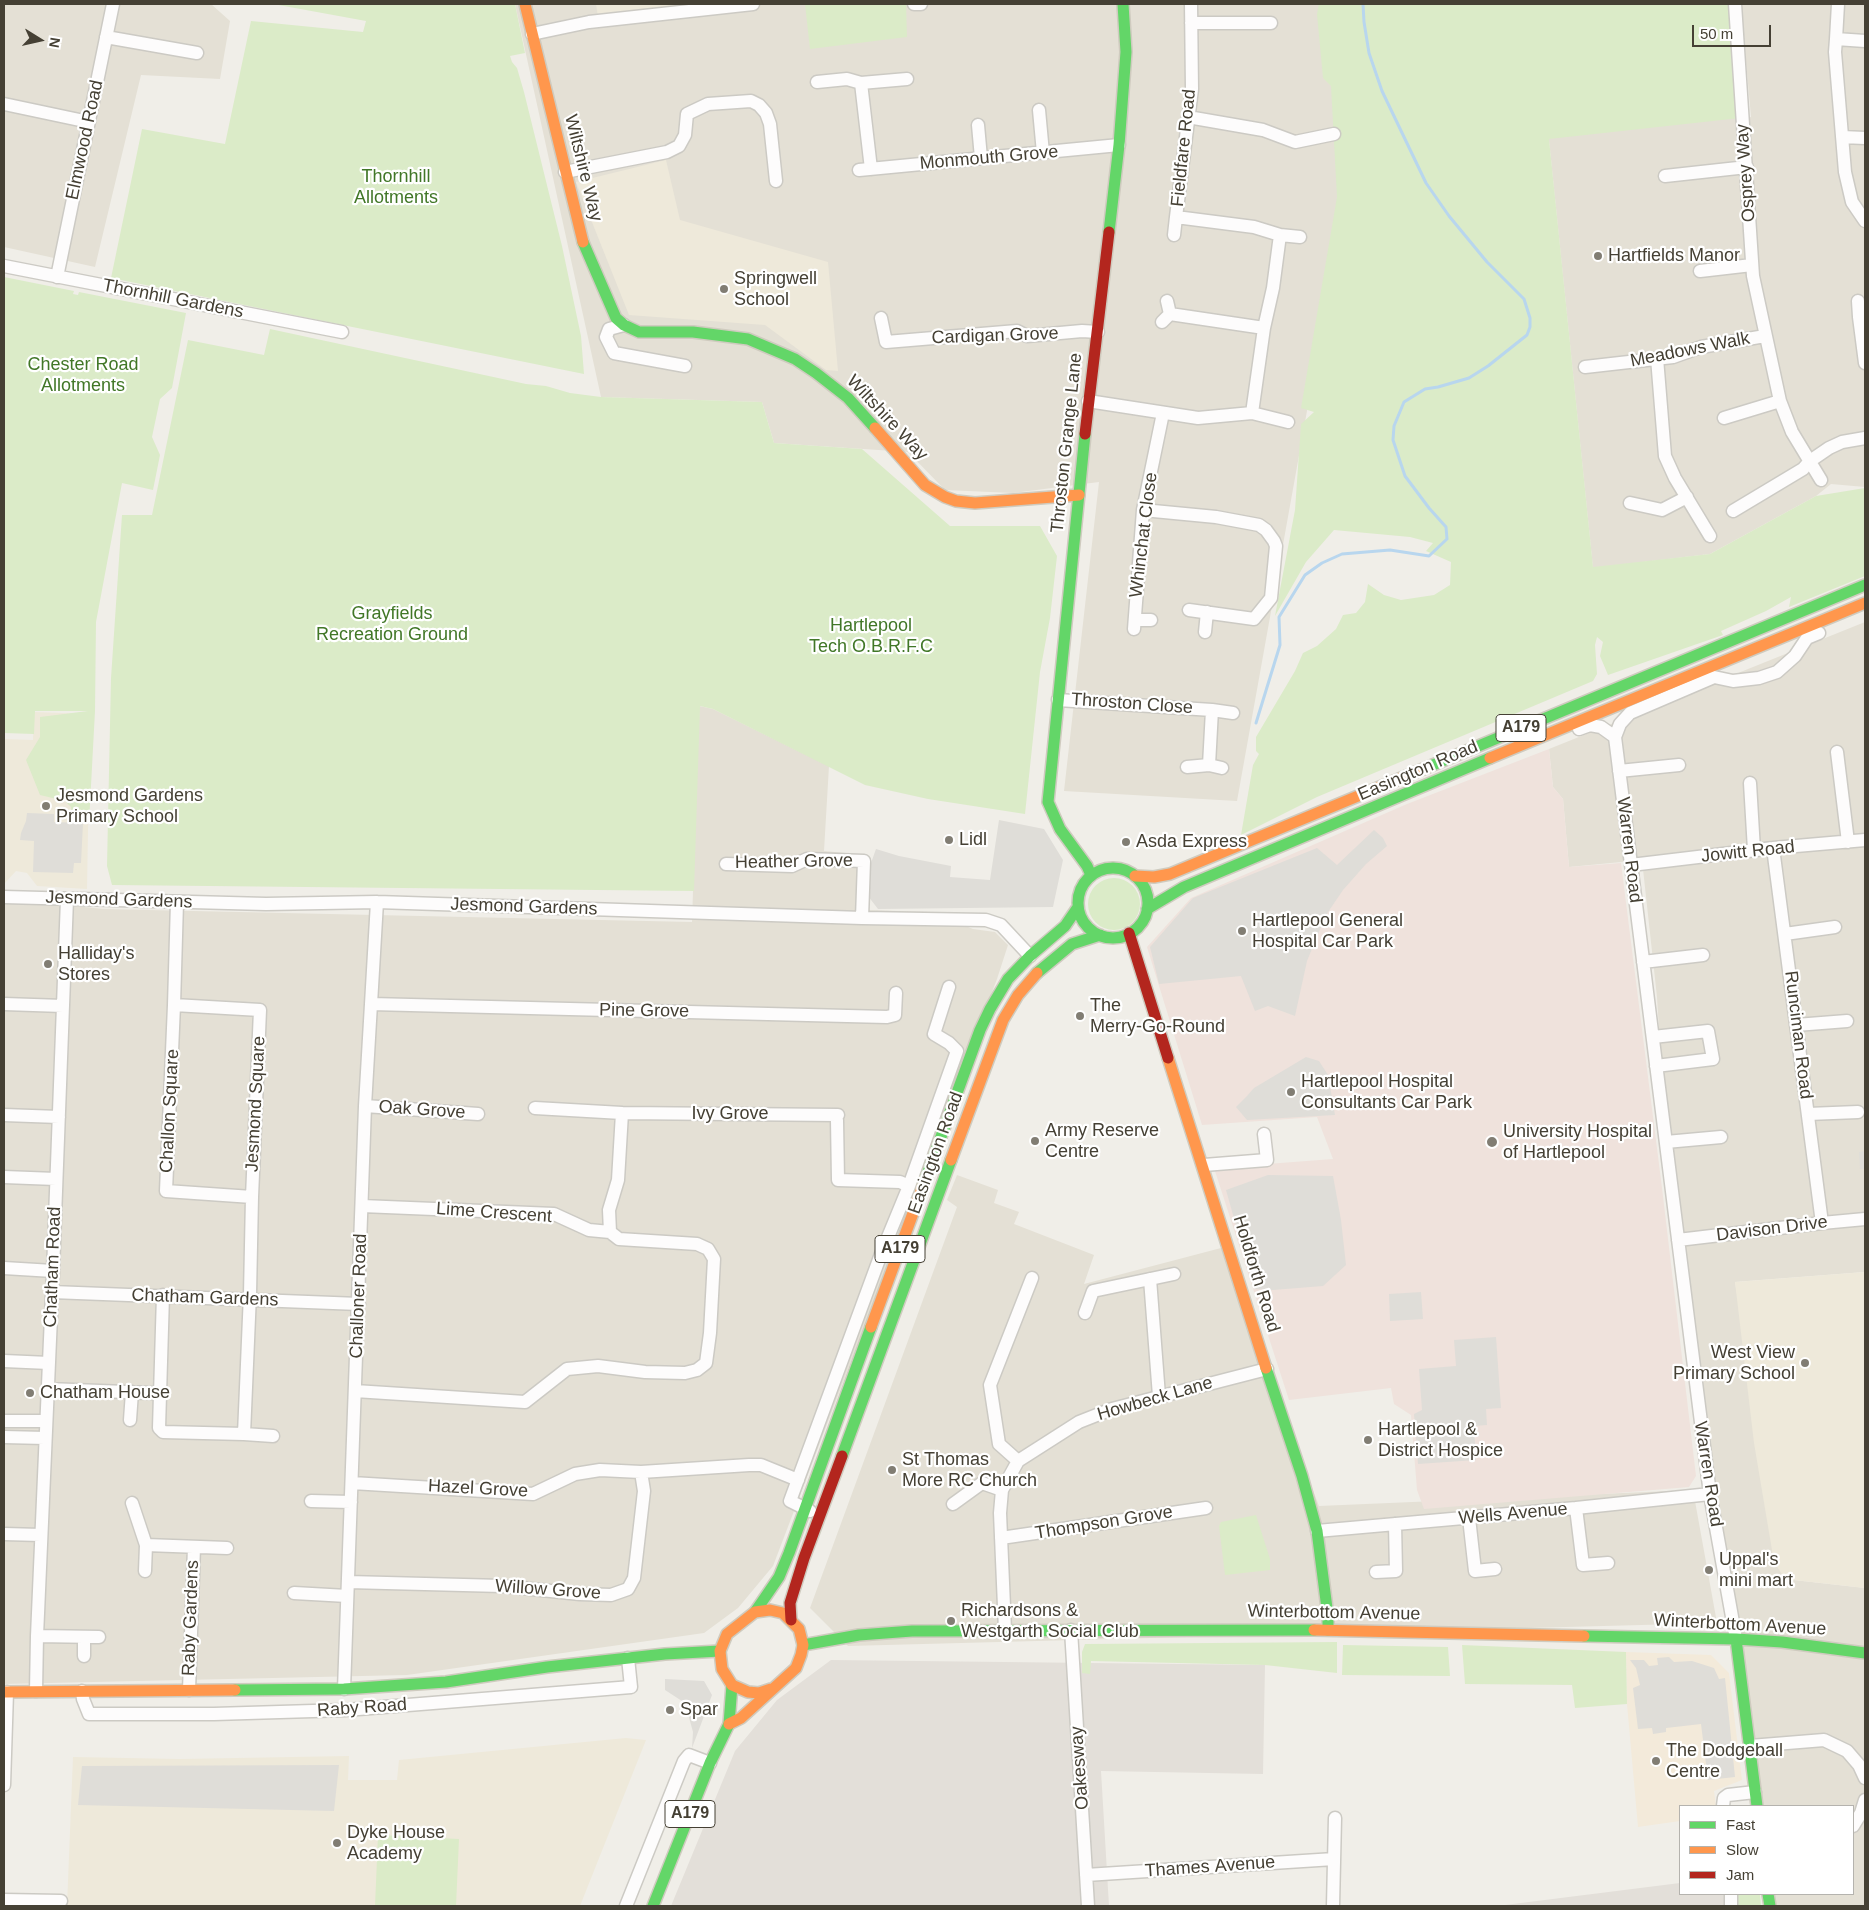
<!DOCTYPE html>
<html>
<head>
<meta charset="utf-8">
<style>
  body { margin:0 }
  #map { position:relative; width:1869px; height:1910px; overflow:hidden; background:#f0eee8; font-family:Arial,sans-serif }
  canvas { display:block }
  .frame { position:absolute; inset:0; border:5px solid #454034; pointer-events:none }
  .legend { position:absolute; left:1679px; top:1805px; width:175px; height:90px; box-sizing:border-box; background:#fff; border:1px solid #b5b3ae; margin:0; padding:6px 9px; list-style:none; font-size:15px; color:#454034 }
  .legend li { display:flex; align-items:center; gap:10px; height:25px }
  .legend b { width:25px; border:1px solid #b5b3ae }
  .north { position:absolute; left:15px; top:15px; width:50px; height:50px; -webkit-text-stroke:4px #fff; paint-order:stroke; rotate:100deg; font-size:14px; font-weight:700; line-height:20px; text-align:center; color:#454034 }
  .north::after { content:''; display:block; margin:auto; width:18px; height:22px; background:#454034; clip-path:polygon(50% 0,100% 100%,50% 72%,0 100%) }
  .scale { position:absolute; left:1692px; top:25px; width:79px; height:22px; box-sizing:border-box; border:2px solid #454034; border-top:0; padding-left:6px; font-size:15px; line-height:18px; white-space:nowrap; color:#454034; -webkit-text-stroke:4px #fff; paint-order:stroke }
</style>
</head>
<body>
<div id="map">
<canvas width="1869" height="1910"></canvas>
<div class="frame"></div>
<ul class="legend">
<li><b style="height:6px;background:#63d668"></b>Fast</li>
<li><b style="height:6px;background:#ff974d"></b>Slow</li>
<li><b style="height:6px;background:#b3261e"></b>Jam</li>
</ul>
<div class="north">N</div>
<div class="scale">50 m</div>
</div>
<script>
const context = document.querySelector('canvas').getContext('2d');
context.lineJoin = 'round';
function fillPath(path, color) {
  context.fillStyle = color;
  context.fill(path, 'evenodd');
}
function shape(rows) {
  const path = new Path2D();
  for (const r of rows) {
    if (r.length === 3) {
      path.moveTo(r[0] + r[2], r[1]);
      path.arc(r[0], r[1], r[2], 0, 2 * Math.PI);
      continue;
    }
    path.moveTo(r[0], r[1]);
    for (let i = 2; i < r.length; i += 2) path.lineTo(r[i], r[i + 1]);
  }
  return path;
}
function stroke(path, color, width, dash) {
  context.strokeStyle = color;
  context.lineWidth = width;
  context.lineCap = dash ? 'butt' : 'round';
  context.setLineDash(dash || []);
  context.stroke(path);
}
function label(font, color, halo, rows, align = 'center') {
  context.font = font + ' Arial,sans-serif';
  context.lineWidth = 4.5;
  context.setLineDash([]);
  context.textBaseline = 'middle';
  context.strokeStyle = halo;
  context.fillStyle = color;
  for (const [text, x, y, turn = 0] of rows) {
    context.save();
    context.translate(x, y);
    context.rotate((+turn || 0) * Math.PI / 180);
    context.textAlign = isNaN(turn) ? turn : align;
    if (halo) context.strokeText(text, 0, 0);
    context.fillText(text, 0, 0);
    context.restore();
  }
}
const residential = shape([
  [4,4,211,4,230,21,220,79,141,75,95,267,4,247],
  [515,4,1380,4,1237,801,1064,791,1099,482,1013,493,945,490,908,452,774,443,762,402,601,397],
  [1535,4,1741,118,1751,117,1741,4,1865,4,1865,487,1831,484,1816,496,1710,554,1593,568],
  [1865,622,1865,1272,1735,1282,1785,1579,1865,1588,1865,1906,1770,1906,1768,1894,1853,1894,1853,1806,1757,1806,1666,1142,1657,997,1642,860,1569,867,1563,799,1553,787,1549,749],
  [699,706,713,709,829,766,824,851,867,855,865,910,932,912,973,929,995,932,1008,945,997,979,773,1566,738,1608,704,1633,407,1675,4,1684,4,902,57,904,103,909,692,922],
  [957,1175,998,1190,994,1203,1019,1212,1014,1224,1094,1255,1084,1284,1221,1248,1319,1506,1693,1490,1717,1623,848,1646,810,1608,957,1207,947,1200]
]);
const commercial = shape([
  [1626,1652,1711,1655,1729,1673,1742,1780,1714,1791,1716,1806,1680,1806,1680,1821,1638,1827,1627,1704]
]);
const industrial = shape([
  [831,1660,1265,1665,1263,1774,1101,1771,1109,1906,671,1906,735,1751,777,1700],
  [1680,1883,1680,1894,1726,1894,1726,1906,1497,1906]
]);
const education = shape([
  [596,4,697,4,598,17],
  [666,160,680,220,828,262,838,371,826,370,765,325,629,315,576,182],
  [34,712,90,714,87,889,37,886,27,873,16,871,4,884,4,739,33,740],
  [1865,1272,1865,1588,1785,1579,1774,1562,1754,1443,1735,1282],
  [626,1738,646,1740,580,1906,67,1906,73,1757,180,1759,349,1756,348,1780,397,1780,399,1760]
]);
const medical = shape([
  [1549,749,1553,787,1563,799,1569,867,1621,863,1662,1188,1696,1476,1689,1487,1424,1509,1417,1490,1411,1415,1394,1404,1391,1388,1289,1400,1214,1168,1333,1159,1317,1117,1202,1125,1147,947,1191,898,1407,804]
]);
const green = shape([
  [273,4,515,4,525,53,510,56,512,62,517,68,524,92,562,246,581,336,584,374,111,278,142,129,225,144,251,21,363,32,366,21],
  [805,4,906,4,907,37,810,49],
  [1319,4,1732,4,1740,118,1549,139,1593,567,1710,554,1816,496,1865,488,1865,576,1789,607,1791,597,1766,611,1721,631,1723,635,1608,675,1600,656,1603,642,1597,637,1595,645,1597,674,1593,681,1317,797,1241,835,1253,765,1259,754,1256,751,1256,737,1295,671,1303,653,1317,646,1336,629,1343,615,1356,613,1365,602,1368,584,1384,595,1401,600,1434,595,1450,585,1451,562,1426,551,1433,543,1410,537,1334,530,1306,562,1275,616,1295,510,1301,424,1314,412,1301,408,1337,197,1331,86,1323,78,1317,14],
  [4,277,74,291,73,294,78,295,79,292,186,313,172,388,160,399,152,437,160,455,153,490,122,483,96,622,95,711,89,823,71,822,71,807,65,801,40,795,26,760,40,737,40,717,88,711,35,711,34,734,4,733],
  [270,329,526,384,546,386,570,393,601,397,762,402,774,443,862,449,950,526,1040,526,1057,556,1050,618,1040,672,1025,814,928,799,865,785,713,709,700,706,694,891,112,885,107,866,111,678,122,515,152,515,188,340,264,355],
  [1114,904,26],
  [1256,1515,1270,1559,1270,1570,1225,1575,1219,1526,1221,1522],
  [1337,1642,1337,1673,1265,1665,1091,1661,1090,1674,1082,1673,1082,1652,1085,1644],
  [1343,1645,1448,1647,1450,1676,1342,1675],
  [1462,1645,1626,1652,1627,1704,1575,1708,1572,1685,1465,1684],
  [378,1835,459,1839,456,1906,375,1906],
  [1737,1894,1760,1894,1761,1906,1737,1906]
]);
const parking = shape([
  [27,813,54,814,54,822,83,823,81,863,74,863,73,873,33,872,34,841,20,840,21,833,26,821],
  [999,820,1044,829,1063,860,1053,907,878,909,868,896,871,863,876,849,899,856,951,866,950,877,990,880],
  [1374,830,1383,838,1387,846,1366,864,1343,890,1326,915,1307,961,1295,1016,1268,1006,1255,1011,1241,976,1159,984,1150,947,1193,898,1317,848,1337,865],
  [1306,1057,1319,1061,1328,1075,1335,1115,1247,1120,1236,1107,1247,1096,1254,1088],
  [1865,1151,1865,1169,1860,1169,1859,1152],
  [1268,1175,1333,1176,1341,1220,1346,1265,1323,1286,1273,1290,1254,1289,1226,1190],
  [1421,1292,1423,1319,1390,1321,1389,1294],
  [1496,1337,1501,1408,1486,1409,1487,1425,1474,1426,1476,1460,1418,1464,1414,1414,1422,1410,1419,1369,1456,1366,1454,1340],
  [1669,1657,1674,1662,1692,1661,1714,1668,1719,1679,1725,1678,1735,1777,1708,1780,1701,1724,1666,1728,1666,1732,1653,1734,1652,1728,1638,1729,1633,1688,1640,1685,1636,1668,1630,1660,1644,1660,1649,1666,1658,1665,1657,1658],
  [665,1679,704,1681,712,1695,692,1748,693,1732,685,1703,665,1690],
  [339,1765,334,1811,78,1805,82,1766]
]);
const stream = shape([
  [1256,723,1280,645,1279,617,1305,575,1322,563,1342,554,1390,550,1429,556,1447,539,1446,527,1429,508,1405,476,1393,440,1394,426,1404,402,1425,389,1438,387,1469,378,1488,366,1527,335,1530,327,1530,318,1524,299,1487,262,1449,216,1426,183,1382,91,1369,53,1364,22,1363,4]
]);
const street = shape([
  [914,4,921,4],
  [1191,4,1192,89,1176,217,1254,227,1280,235,1273,288,1264,328,1252,413],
  [1735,4,1753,276,1780,401,1792,432,1821,480],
  [1838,4,1836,39,1865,41],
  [1191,23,1271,23],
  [532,34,589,22,753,4],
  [106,37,197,53],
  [1836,39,1835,52,1845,172,1852,202,1865,221],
  [817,82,847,79,861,83,907,79],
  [861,83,871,169],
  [4,104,89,122],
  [1039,110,1043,153],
  [1188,117,1263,130,1295,142,1334,134],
  [978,125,981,158],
  [1842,137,1865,138],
  [859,170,1119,145],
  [565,172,667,152,679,146,685,135,687,114,708,104,751,101,759,105,766,113,770,124,776,181],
  [1665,176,1747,167],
  [1174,235,1176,217],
  [1280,235,1300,237],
  [4,266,342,332],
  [1700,271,1752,265],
  [57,277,113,4],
  [1858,301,1859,317],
  [1170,314,1264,328],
  [1865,316,1859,317,1865,363],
  [881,318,886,342,1017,331,1027,336,1082,331,1098,332],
  [1162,322,1170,314,1167,301],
  [624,325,609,329,606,337,614,353,685,366],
  [1657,358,1665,456,1675,478,1710,536],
  [1585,367,1673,357,1701,347,1765,336],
  [1088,401,1198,418,1252,413,1288,422],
  [1724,418,1780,401],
  [1630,503,1662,510,1687,497],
  [1143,510,1216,517,1259,525,1266,530,1274,541,1276,546,1271,598,1254,619,1189,610],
  [1733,511,1803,469,1810,461,1829,448,1842,442,1865,438],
  [1135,620,1151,620],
  [1134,629,1143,510,1163,413],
  [1205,632,1207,612],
  [1058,700,1212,710,1209,765],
  [1212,710,1233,713],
  [1579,729,1590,725,1601,727,1615,737],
  [1837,752,1848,842],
  [1187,767,1209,765,1222,768],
  [1619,771,1679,765],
  [1750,783,1754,850],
  [1773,848,1822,1223],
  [726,864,792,866,807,859,864,861,862,918],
  [1631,865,1773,848,1865,840],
  [4,897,266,904,377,902,862,918,986,920,1001,925,1030,956],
  [177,902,174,1005,166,1191,252,1197],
  [1785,934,1835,927],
  [1643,962,1703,955],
  [4,1004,63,1006],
  [371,1004,887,1017,895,1015,896,993],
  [174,1005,260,1010,252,1197,250,1294,244,1434,273,1436],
  [1796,1025,1847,1021],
  [1653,1037,1708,1031,1713,1059,1656,1066],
  [365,1106,478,1114],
  [535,1108,622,1113],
  [1808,1114,1858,1112],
  [4,1115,59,1117],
  [837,1120,838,1180,900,1182,909,1186],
  [1666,1142,1721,1137],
  [1204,1165,1267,1160,1264,1134],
  [4,1177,56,1179],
  [610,1232,609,1210,618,1180,622,1113,838,1115],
  [1678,1240,1822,1223,1865,1219],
  [4,1268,53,1271],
  [1150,1279,1159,1396],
  [52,1292,359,1304],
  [163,1295,159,1428,163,1432,244,1434],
  [1085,1313,1093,1291,1174,1274],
  [4,1361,49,1363],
  [48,1389,152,1393],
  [355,1391,525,1402,567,1369,598,1366,645,1372,685,1373,697,1370,706,1363,710,1333,714,1259,708,1249,697,1244,619,1239,610,1232,589,1230,554,1214,362,1206],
  [130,1420,132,1392],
  [4,1421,46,1421],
  [4,1437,45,1438],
  [1018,1461,999,1444,990,1385,1032,1278],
  [352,1483,533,1494,575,1474,600,1470,641,1472,749,1465,761,1465,798,1480],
  [311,1501,351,1502],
  [132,1503,146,1545,145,1571],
  [953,1504,982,1483,1002,1490],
  [1576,1508,1583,1565,1608,1563],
  [810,1511,790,1501,881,1254,909,1186,957,1051,949,1043,934,1034,949,987],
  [1469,1518,1475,1571,1495,1569],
  [1317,1531,1576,1508,1710,1494],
  [4,1534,41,1535],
  [1001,1538,1206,1508],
  [146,1545,227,1548],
  [1376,1572,1396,1571,1395,1524],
  [348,1582,502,1586,580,1594,611,1595,628,1589,634,1578,644,1491,641,1472],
  [294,1593,347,1596],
  [1005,1630,1000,1513,1002,1490,1018,1461,1079,1422,1112,1409,1267,1369],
  [1071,1630,1088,1906],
  [37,1636,99,1637],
  [1736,1639,1710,1494,1615,737,1620,724,1630,713,1714,677,1733,681,1759,678,1777,672,1795,656,1807,638,1819,633],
  [84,1656,84,1637],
  [344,1689,365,1106,377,902],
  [189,1690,194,1547],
  [36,1691,37,1636,53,1271,67,899],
  [82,1691,83,1699,89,1714,214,1714,346,1710,631,1687,628,1658],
  [1750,1746,1824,1740,1847,1751,1859,1765,1865,1778],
  [4,1785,7,1692],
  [1723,1806,1724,1798,1728,1795,1755,1792],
  [1853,1826,1861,1813,1865,1800],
  [1086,1875,1334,1859],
  [4,1900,61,1901],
  [626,1906,684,1761,689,1755,710,1763],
  [1333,1906,1335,1818],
  [1731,1906,1731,1894]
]);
const fast = shape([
  [1109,232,1119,145,1126,52,1123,4],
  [583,242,616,318,624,325,639,332,693,332,748,339,795,359,816,373,848,398,875,428],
  [1085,434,1048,802,1060,829,1087,866,1091,875],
  [1428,767,1865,585],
  [1113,903,35],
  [1147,909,1184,887,1490,758],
  [1037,973,1072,944,1100,935],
  [923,1186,980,1030,990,1009,1008,979,1030,956,1065,926,1078,907],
  [1266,1368,1302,1476,1317,1531,1328,1616,1328,1630],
  [842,1456,951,1160],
  [755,1612,779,1577,789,1553,871,1327],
  [1584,1636,1736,1639,1782,1642,1865,1653],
  [1736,1639,1757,1806],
  [803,1645,859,1635,912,1631,1314,1630],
  [235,1690,344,1689,446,1682,547,1667,665,1654,720,1651],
  [1768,1894,1770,1906],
  [653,1906,710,1763,729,1724,732,1685]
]);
const slow = shape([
  [525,4,583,242],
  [875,428,925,485,945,497,956,501,975,503,1079,495],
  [1490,758,1865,603],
  [1135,876,1154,877,1170,874,1428,767],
  [1168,1058,1266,1368],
  [951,1160,1003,1020,1018,995,1037,973],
  [871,1327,923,1186],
  [1314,1630,1584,1636],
  [4,1692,235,1690],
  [729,1724,741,1718,796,1668,801,1655,803,1645,799,1629,783,1613,770,1610,755,1612,727,1634,720,1651,722,1669,732,1685,748,1692,759,1693,771,1689]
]);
const jam = shape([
  [1085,434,1109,232],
  [1129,933,1168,1058],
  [791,1620,790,1603,804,1558,842,1456]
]);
const markers = [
  [1598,256,5,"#817d73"],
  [724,289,5,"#817d73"],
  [46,806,5,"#817d73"],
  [949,840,5,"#817d73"],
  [1126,842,5,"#817d73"],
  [1242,931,5,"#817d73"],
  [48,964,5,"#817d73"],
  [1080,1016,5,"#817d73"],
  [1291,1092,5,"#817d73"],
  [1035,1141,5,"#817d73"],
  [1492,1142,6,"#817d73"],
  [1805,1363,5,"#817d73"],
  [30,1393,5,"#817d73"],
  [1368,1440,5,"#817d73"],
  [892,1470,5,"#817d73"],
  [1709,1570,5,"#817d73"],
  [951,1621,5,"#817d73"],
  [670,1710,5,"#817d73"],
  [1656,1761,5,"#817d73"],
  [337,1843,5,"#817d73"]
];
const shields = [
  [1521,728,50],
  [900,1249,50],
  [690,1814,50]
];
const shieldNames = [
  ["A179",1521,728],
  ["A179",900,1249],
  ["A179",690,1814]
];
const streetNames = [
  ["Elmwood Road",85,140,-78],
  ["Fieldfare Road",1184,148,-84],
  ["Monmouth Grove",989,158,-5],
  ["Wiltshire Way",583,168,76],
  ["Osprey Way",1746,173,-94],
  ["Thornhill Gardens",173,299,11],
  ["Cardigan Grove",995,336,-2],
  ["Meadows Walk",1690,350,-11],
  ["Wiltshire Way",887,418,47],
  ["Throston Grange Lane",1067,443,-84],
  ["Whinchat Close",1144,535,-83],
  ["Throston Close",1132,704,4],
  ["Easington Road",1418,771,-23],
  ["Warren Road",1629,850,83],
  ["Jowitt Road",1748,852,-6],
  ["Heather Grove",794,862,-1],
  ["Jesmond Gardens",119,900,2],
  ["Jesmond Gardens",524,907,2],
  ["Pine Grove",644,1011,1],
  ["Runciman Road",1798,1035,83],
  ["Jesmond Square",256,1104,-87],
  ["Oak Grove",422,1110,4],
  ["Challon Square",170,1111,-87],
  ["Ivy Grove",730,1114],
  ["Easington Road",936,1153,-70],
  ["Lime Crescent",494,1213,4],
  ["Davison Drive",1772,1229,-7],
  ["Chatham Road",53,1267,-88],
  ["Holdforth Road",1256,1274,73],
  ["Challoner Road",359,1296,-88],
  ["Chatham Gardens",205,1298,2],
  ["Howbeck Lane",1155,1399,-16],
  ["Warren Road",1708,1474,81],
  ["Hazel Grove",478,1489,3],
  ["Wells Avenue",1513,1514,-5],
  ["Thompson Grove",1104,1523,-9],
  ["Willow Grove",548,1590,4],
  ["Winterbottom Avenue",1334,1613,1],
  ["Raby Gardens",191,1618,-88],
  ["Winterbottom Avenue",1740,1625,3],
  ["Raby Road",362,1708,-4],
  ["Oakesway",1080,1768,-94],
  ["Thames Avenue",1210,1867,-4]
];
const parkNames = [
  ["Thornhill",396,177],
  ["Allotments",396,198],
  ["Chester Road",83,365],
  ["Allotments",83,386],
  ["Grayfields",392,614],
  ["Recreation Ground",392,635],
  ["Hartlepool",871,626],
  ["Tech O.B.R.F.C",871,647]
];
const poiNames = [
  ["Hartfields Manor",1608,256],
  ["Springwell",734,279],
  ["School",734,300],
  ["Jesmond Gardens",56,796],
  ["Primary School",56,817],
  ["Lidl",959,840],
  ["Asda Express",1136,842],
  ["Hartlepool General",1252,921],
  ["Hospital Car Park",1252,942],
  ["Halliday's",58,954],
  ["Stores",58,975],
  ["The",1090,1006],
  ["Merry-Go-Round",1090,1027],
  ["Hartlepool Hospital",1301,1082],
  ["Consultants Car Park",1301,1103],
  ["Army Reserve",1045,1131],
  ["Centre",1045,1152],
  ["University Hospital",1503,1132],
  ["of Hartlepool",1503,1153],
  ["West View",1795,1353,"right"],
  ["Primary School",1795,1374,"right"],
  ["Chatham House",40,1393],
  ["Hartlepool &",1378,1430],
  ["District Hospice",1378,1451],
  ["St Thomas",902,1460],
  ["More RC Church",902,1481],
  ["Uppal's",1719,1560],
  ["mini mart",1719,1581],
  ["Richardsons &",961,1611],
  ["Westgarth Social Club",961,1632],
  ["Spar",680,1710],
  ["The Dodgeball",1666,1751],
  ["Centre",1666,1772],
  ["Dyke House",347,1833],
  ["Academy",347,1854]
];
fillPath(residential, '#e4e0d5');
fillPath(commercial, '#f3eada');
fillPath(industrial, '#e3dfd9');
fillPath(education, '#eee9da');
fillPath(medical, '#efe2dc');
fillPath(green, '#dbebc8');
fillPath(parking, '#dfddd8');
stroke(stream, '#b8d6ee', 3);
stroke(street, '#cccac4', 15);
stroke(fast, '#cfcbbf', 14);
stroke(slow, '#cfcbbf', 14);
stroke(jam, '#cfcbbf', 14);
stroke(street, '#fdfcfc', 12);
stroke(fast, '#63d668', 11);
stroke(slow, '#ff974d', 11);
stroke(jam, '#b3261e', 11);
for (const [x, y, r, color] of markers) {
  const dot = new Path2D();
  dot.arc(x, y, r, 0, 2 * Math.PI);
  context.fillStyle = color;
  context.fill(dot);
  stroke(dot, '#fff', 2);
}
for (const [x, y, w] of shields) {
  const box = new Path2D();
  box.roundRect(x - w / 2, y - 13.5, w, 27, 4);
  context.fillStyle = '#fff';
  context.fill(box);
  stroke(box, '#454034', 1);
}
label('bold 16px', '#454034', null, shieldNames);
label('18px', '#454034', '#fff', streetNames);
label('18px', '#417727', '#fff', parkNames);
label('18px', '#454034', '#fff', poiNames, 'left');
</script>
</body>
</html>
